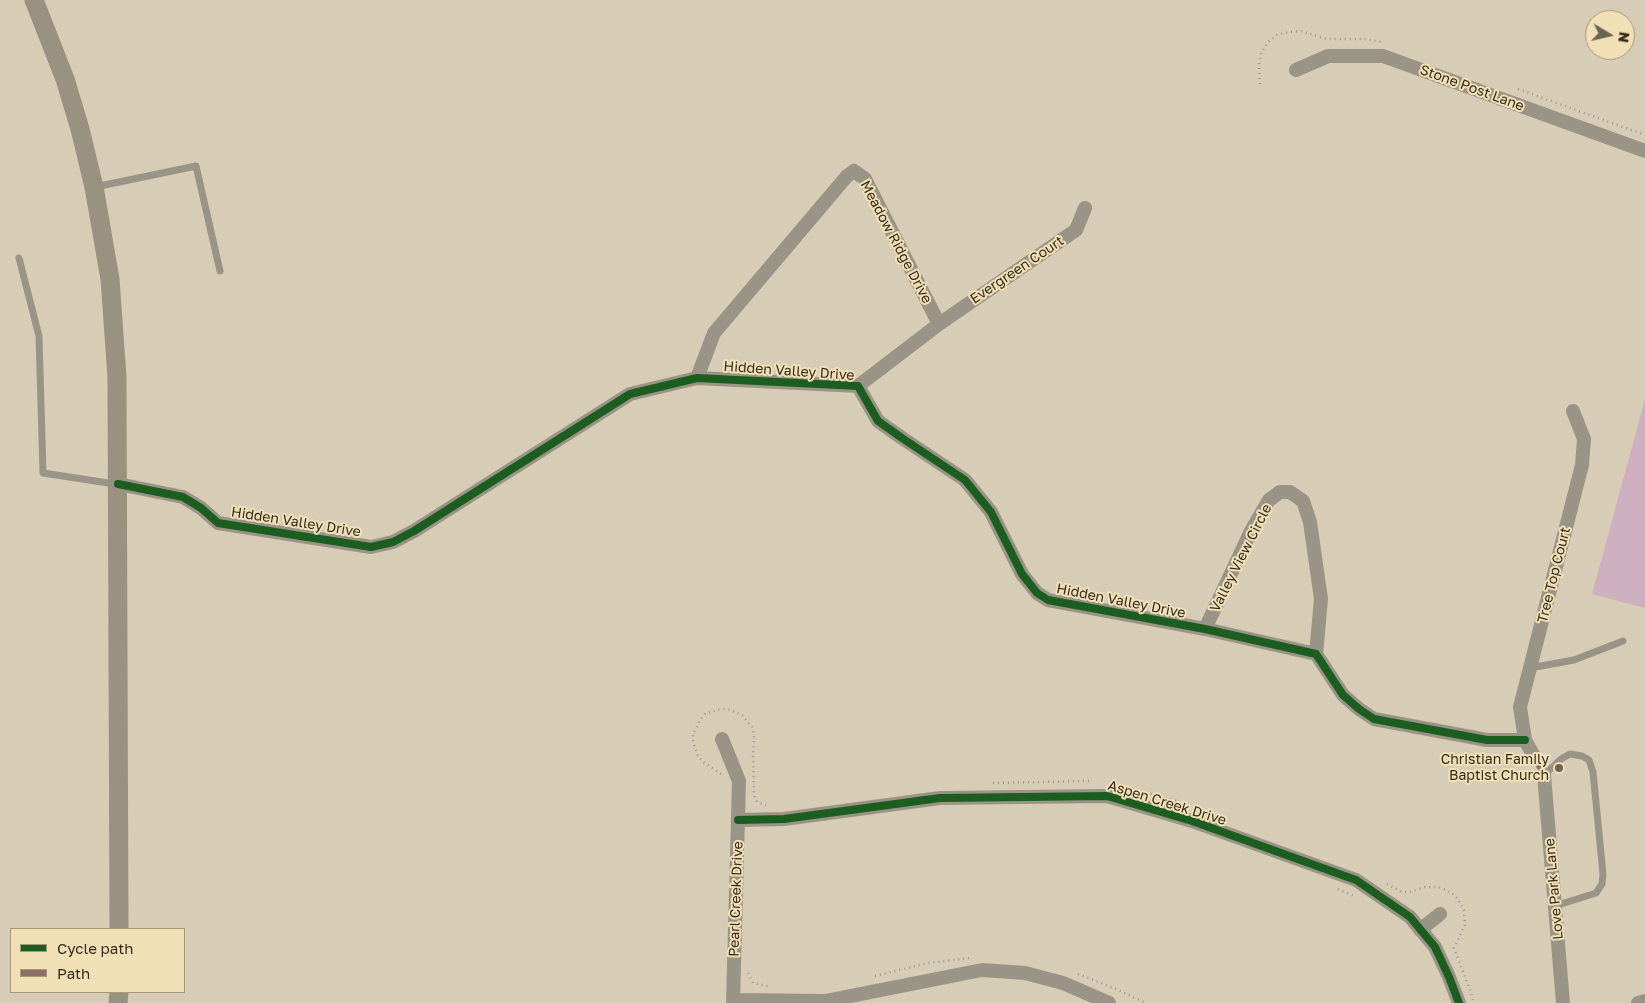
<!DOCTYPE html>
<html>
<head>
<meta charset="utf-8">
<style>
  body { margin:0 }
  #map { position:relative; width:1645px; height:1003px; overflow:hidden; background:#d7cdb7; font-family:"Golos Text",sans-serif }
  canvas { display:block }
  .legend { position:absolute; left:10px; top:928px; width:175px; height:65px; box-sizing:border-box; background:#f1dfb6; border:1px solid #a59778; margin:0; padding:6px 9px; list-style:none; font-size:15px; color:#332c1c }
  .legend li { display:flex; align-items:center; gap:10px; height:25px }
  .legend b { width:25px; border:1px solid #a59778 }
  .north { position:absolute; left:1585px; top:10px; width:50px; height:50px; box-sizing:border-box; background:#f1dfb6; border:1px solid #a59778; border-radius:50%; rotate:99deg; font-size:14px; font-weight:700; line-height:20px; text-align:center; color:#332c1c }
  .north::after { content:''; display:block; margin:auto; width:18px; height:22px; background:#6c6452; clip-path:polygon(50% 0,100% 100%,50% 72%,0 100%) }
</style>
</head>
<body>
<div id="map">
<canvas width="1645" height="1003"></canvas>
<ul class="legend">
<li><b style="height:6px;background:#1b5e20"></b>Cycle path</li>
<li><b style="height:6px;background:#8d6e63"></b>Path</li>
</ul>
<div class="north">N</div>
</div>
<script>
const context = document.querySelector('canvas').getContext('2d');
context.lineJoin = 'round';
function fillPath(path, color) {
  context.fillStyle = color;
  context.fill(path, 'evenodd');
}
function shape(rows) {
  const path = new Path2D();
  for (const r of rows) {
    path.moveTo(r[0], r[1]);
    for (let i = 2; i < r.length; i += 2) path.lineTo(r[i], r[i + 1]);
  }
  return path;
}
function stroke(path, color, width, dash) {
  context.strokeStyle = color;
  context.lineWidth = width;
  context.lineCap = dash ? 'butt' : 'round';
  context.setLineDash(dash || []);
  context.stroke(path);
}
function label(font, color, halo, rows, align = 'center') {
  context.font = font + ' "Golos Text",sans-serif';
  context.lineWidth = 4;
  context.setLineDash([]);
  context.textBaseline = 'middle';
  context.strokeStyle = halo;
  context.fillStyle = color;
  for (const [text, x, y, turn = 0] of rows) {
    context.save();
    context.translate(x, y);
    context.rotate((+turn || 0) * Math.PI / 180);
    context.textAlign = isNaN(turn) ? turn : align;
    if (halo) context.strokeText(text, 0, 0);
    context.fillText(text, 0, 0);
    context.restore();
  }
}
const green = shape([
  [1645,399,1645,608,1592,594]
]);
const path = shape([
  [1260,84,1259,67,1261,53,1270,40,1277,35,1289,32,1301,31,1326,39,1364,39,1383,42],
  [1518,89,1645,135],
  [721,774,703,762,698,756,693,742,693,734,700,720,705,714,720,709,728,709,742,715,752,727,754,735,753,757,754,795,757,802,766,805],
  [993,783,1090,781],
  [1127,787,1177,801],
  [1387,884,1402,892,1410,892,1425,887,1439,887,1452,893,1457,898,1464,910,1465,925,1454,948,1470,990,1474,1003],
  [1338,889,1354,896],
  [748,973,753,983,768,986],
  [1078,974,1116,989,1146,1003],
  [875,976,928,963,970,958]
]);
const lane = shape([
  [95,187,196,166,220,271],
  [19,258,39,336,43,473,115,484],
  [1530,668,1574,660,1623,641],
  [1544,775,1561,759,1570,754,1582,756,1589,760,1593,772,1603,874,1602,884,1596,893,1555,906]
]);
const street = shape([
  [1296,70,1328,56,1383,56,1645,151],
  [939,324,1076,230,1085,208],
  [697,378,714,333,847,176,854,171,865,179,939,324,858,386],
  [858,386,878,421,902,438,965,480,991,512,1022,574,1037,593,1048,600,1205,629,1316,654,1343,695,1359,709,1374,719,1487,740,1525,740],
  [118,484,183,497,201,508,218,523,371,547,393,542,414,531,630,394,697,378,858,386],
  [1205,629,1251,531,1269,500,1280,492,1290,492,1303,501,1310,522,1321,599,1316,654],
  [722,739,739,781,733,1003],
  [1535,758,1525,740,1520,707,1582,465,1584,439,1573,411],
  [1544,775,1563,1003],
  [738,820,784,819,940,798,1107,796,1192,821,1356,880,1410,917,1435,947,1449,977,1459,1003],
  [1420,930,1440,914],
  [733,1000,825,1001,982,970,1025,973,1063,983,1109,1003],
  [1638,1003,1645,1001]
]);
const secondary = shape([
  [34,0,65,79,80,129,94,187,110,279,117,377,119,929],
  [118,1003,119,992]
]);
const quiet = shape([
  [1535,758,1544,775]
]);
const cycleway = shape([
  [118,484,183,497,201,508,218,523,371,547,393,542,414,531,630,394,697,378,858,386,878,421,902,438,965,480,991,512,1022,574,1037,593,1048,600,1205,629,1316,654,1343,695,1359,709,1374,719,1487,740,1525,740],
  [738,820,784,819,940,798,1107,796,1192,821,1356,880,1410,917,1435,947,1449,977,1459,1003]
]);
const markers = [
  [1559,768,5,"#6c6452"]
];
const streetNames = [
  ["Stone Post Lane",1472,88,20],
  ["Meadow Ridge Drive",896,242,62],
  ["Evergreen Court",1017,270,-34],
  ["Hidden Valley Drive",789,371,4],
  ["Hidden Valley Drive",296,522,9],
  ["Valley View Circle",1241,558,-63],
  ["Tree Top Court",1554,575,-76],
  ["Hidden Valley Drive",1121,601,11],
  ["Aspen Creek Drive",1167,803,17],
  ["Love Park Lane",1554,889,-95],
  ["Pearl Creek Drive",736,899,-88]
];
const poiNames = [
  ["Christian Family",1549,760],
  ["Baptist Church",1549,776]
];
fillPath(green, '#ceafbf');
stroke(path, '#9c9688', 2.5, [1, 4]);
stroke(lane, '#9a9486', 7);
stroke(street, '#9a9486', 14);
stroke(secondary, '#999280', 19);
stroke(quiet, '#8d6e63', 6, [12, 6]);
stroke(cycleway, '#1b5e20', 8);
for (const [x, y, r, color] of markers) {
  const dot = new Path2D();
  dot.arc(x, y, r, 0, 2 * Math.PI);
  context.fillStyle = color;
  context.fill(dot);
  stroke(dot, '#f1dfb6', 2);
}
label('14px', '#332c1c', '#f1dfb6', streetNames);
label('14px', '#332c1c', '#f1dfb6', poiNames, 'right');
</script>
</body>
</html>
